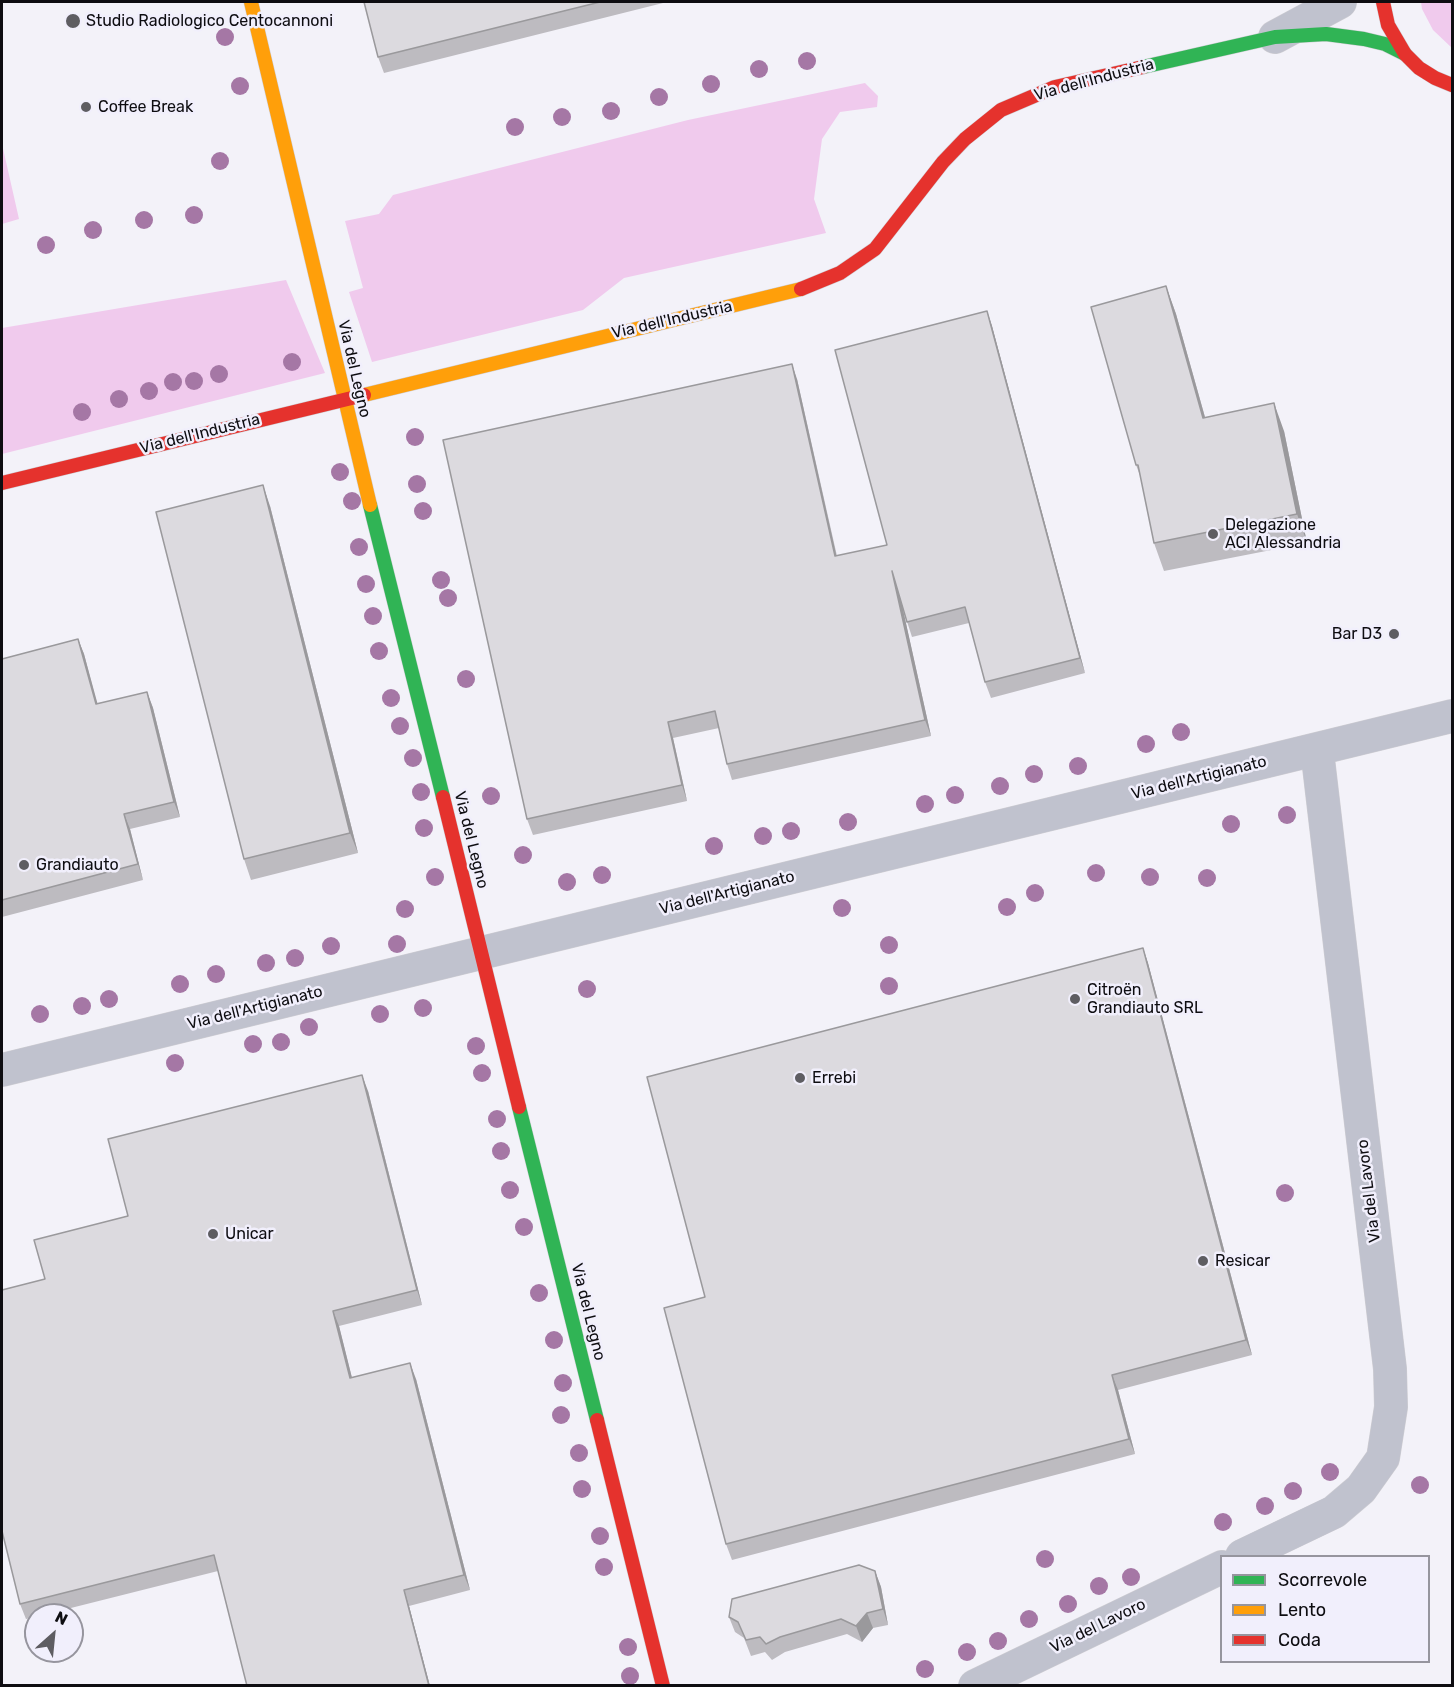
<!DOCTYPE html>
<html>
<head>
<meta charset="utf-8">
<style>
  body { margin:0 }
  #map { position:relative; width:1454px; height:1687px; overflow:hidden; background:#f3f2f9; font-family:Rubik,sans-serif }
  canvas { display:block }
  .frame { position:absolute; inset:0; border:3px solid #0e0d11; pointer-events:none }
  .legend { position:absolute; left:1220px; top:1555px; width:210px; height:108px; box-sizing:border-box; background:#f1effc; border:2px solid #96959e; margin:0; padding:8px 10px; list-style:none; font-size:18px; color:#0e0d11 }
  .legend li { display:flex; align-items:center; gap:12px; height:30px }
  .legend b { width:30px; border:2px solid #96959e }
  .north { position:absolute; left:24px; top:1603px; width:60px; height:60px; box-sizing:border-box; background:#f1effc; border:2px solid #96959e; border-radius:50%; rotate:27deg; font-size:16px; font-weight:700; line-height:24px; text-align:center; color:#0e0d11 }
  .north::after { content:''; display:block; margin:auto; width:21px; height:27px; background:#5e5d62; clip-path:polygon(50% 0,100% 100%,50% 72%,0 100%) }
</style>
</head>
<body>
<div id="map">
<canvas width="1454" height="1687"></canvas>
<div class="frame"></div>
<ul class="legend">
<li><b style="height:8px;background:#30b455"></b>Scorrevole</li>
<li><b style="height:8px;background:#ff9f0a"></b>Lento</li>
<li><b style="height:8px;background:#e5322d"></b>Coda</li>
</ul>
<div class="north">N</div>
</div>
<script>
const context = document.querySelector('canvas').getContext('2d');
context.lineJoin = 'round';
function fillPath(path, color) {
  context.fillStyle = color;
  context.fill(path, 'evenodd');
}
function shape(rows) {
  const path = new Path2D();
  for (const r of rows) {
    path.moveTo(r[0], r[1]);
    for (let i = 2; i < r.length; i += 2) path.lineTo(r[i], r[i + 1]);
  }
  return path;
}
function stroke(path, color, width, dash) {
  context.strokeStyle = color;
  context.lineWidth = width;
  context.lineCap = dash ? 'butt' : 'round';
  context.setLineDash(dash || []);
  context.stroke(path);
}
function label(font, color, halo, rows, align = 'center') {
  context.font = font + ' Rubik,sans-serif';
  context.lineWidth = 5;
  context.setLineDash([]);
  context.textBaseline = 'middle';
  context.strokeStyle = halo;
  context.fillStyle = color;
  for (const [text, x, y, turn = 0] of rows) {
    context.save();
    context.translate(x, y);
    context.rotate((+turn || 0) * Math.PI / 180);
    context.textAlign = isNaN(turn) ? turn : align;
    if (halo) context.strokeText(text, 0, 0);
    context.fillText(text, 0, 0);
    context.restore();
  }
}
const green = shape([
  [1421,2,1452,2,1452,48,1433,30,1422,9],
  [865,83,878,96,877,107,840,112,822,139,814,199,826,233,624,278,583,310,372,362,349,292,363,288,345,221,379,214,393,195,688,120],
  [2,144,19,219,2,224],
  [286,280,325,373,2,454,2,328]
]);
const street = shape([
  [1275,37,1340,2],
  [2,1070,1452,716],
  [1242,1556,1334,1512,1361,1489,1383,1458,1391,1407,1390,1369,1317,750],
  [975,1686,1222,1567]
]);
const fast = shape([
  [1143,67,1275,37,1326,34,1364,39,1385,44,1405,54],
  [370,505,443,797],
  [519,1107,597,1420]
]);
const slow = shape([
  [251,2,370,505],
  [364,395,801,289]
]);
const jam = shape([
  [1383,2,1388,25,1405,54,1419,68,1435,78,1452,85],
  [801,289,840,273,875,249,943,162,965,139,1001,110,1055,87,1143,67],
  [2,483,364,395],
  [443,797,519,1107],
  [597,1420,663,1686]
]);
const trees = [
  [225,37],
  [807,61],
  [759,69],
  [711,84],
  [240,86],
  [659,97],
  [611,111],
  [562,117],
  [515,127],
  [220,161],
  [194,215],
  [144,220],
  [93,230],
  [46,245],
  [292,362],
  [219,374],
  [194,381],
  [173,382],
  [149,391],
  [119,399],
  [82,412],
  [415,437],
  [340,472],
  [417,484],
  [352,501],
  [423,511],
  [359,547],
  [441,580],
  [366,584],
  [448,598],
  [373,616],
  [379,651],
  [466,679],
  [391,698],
  [400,726],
  [1181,732],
  [1146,744],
  [413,758],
  [1078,766],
  [1034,774],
  [1000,786],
  [421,792],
  [955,795],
  [491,796],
  [925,804],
  [1287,815],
  [848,822],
  [1231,824],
  [424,828],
  [791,831],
  [763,836],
  [714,846],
  [523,855],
  [1096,873],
  [602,875],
  [435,877],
  [1150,877],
  [1207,878],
  [567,882],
  [1035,893],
  [1007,907],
  [842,908],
  [405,909],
  [397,944],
  [889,945],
  [331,946],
  [295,958],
  [266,963],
  [216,974],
  [180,984],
  [889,986],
  [587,989],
  [109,999],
  [82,1006],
  [423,1008],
  [40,1014],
  [380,1014],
  [309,1027],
  [281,1042],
  [253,1044],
  [476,1046],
  [175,1063],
  [482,1073],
  [497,1119],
  [501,1151],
  [510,1190],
  [1285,1193],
  [524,1227],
  [539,1293],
  [554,1340],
  [563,1383],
  [561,1415],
  [579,1453],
  [1330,1472],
  [1420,1485],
  [582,1489],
  [1293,1491],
  [1265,1506],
  [1223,1522],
  [600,1536],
  [1045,1559],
  [604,1567],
  [1131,1577],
  [1099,1586],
  [1068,1604],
  [1029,1619],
  [998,1641],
  [628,1647],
  [967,1652],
  [925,1669],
  [630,1676]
];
const wall = shape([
  [364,2,667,2,384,73,378,57],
  [1166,286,1176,314,1205,417,1284,431,1307,543,1164,571,1154,543,1141,478,1136,465],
  [987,311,992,326,1085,673,991,698,985,682,969,623,912,637,902,606,931,736,732,780,727,764,719,728,673,738,687,801,533,835,527,819,797,379,837,556,887,545],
  [270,506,358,853,251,880,244,859],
  [78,639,84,654,97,704,147,692,153,708,180,817,130,829,143,880,2,917,2,659],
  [1143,948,1148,963,1252,1355,1118,1390,1135,1454,732,1560,726,1544],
  [368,1091,422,1305,339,1326,352,1378,416,1379,470,1590,409,1606,430,1686,247,1686,218,1571,43,1615,36,1615,36,1617,26,1619,20,1604,45,1279,128,1216],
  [875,1571,881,1587,888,1625,873,1628,862,1642,847,1634,785,1652,772,1660,765,1652,751,1656,744,1638,735,1632,729,1617]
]);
const shadedWall = shape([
  [1166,286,1176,314,1213,446,1203,418],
  [987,311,992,326,1085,673,1080,658],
  [792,364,797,379,840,572,835,556],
  [1274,403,1284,431,1307,543,1297,514],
  [263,485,270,506,358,853,350,833],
  [892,571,898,587,931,736,925,720],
  [78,639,84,654,102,720,96,704],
  [147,692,153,708,180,817,174,802],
  [668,722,673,738,687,801,682,785],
  [124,814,130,829,143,880,138,864],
  [1143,948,1148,963,1252,1355,1246,1340],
  [362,1075,368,1091,422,1305,417,1290],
  [333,1311,339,1326,356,1394,350,1378],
  [410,1363,416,1379,470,1590,464,1575],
  [1112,1375,1118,1390,1135,1454,1129,1439],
  [875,1571,881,1587,888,1625,883,1609],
  [404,1590,409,1606,430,1686,429,1686],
  [867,1613,873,1628,862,1642,856,1626]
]);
const building = shape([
  [364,2,600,2,378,57,364,2],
  [1166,286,1203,418,1274,403,1297,514,1154,543,1138,465,1136,465,1091,307,1166,286],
  [987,311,1080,658,985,682,965,607,907,622,892,571,925,720,727,764,715,711,668,722,682,785,527,819,443,440,792,364,835,556,887,545,835,350,987,311],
  [263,485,350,833,244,859,156,512,263,485],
  [78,639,96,704,147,692,174,802,124,814,138,864,2,900,2,659,78,639],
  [1143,948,1246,1340,1112,1375,1129,1439,726,1544,664,1308,705,1297,647,1077,1143,948],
  [362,1075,417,1290,333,1311,350,1378,410,1363,464,1575,404,1590,429,1686,247,1686,214,1555,20,1604,2,1531,2,1290,45,1279,34,1240,128,1216,108,1139,362,1075],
  [859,1565,875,1571,883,1609,867,1613,856,1626,841,1619,780,1637,766,1644,760,1637,746,1640,738,1622,729,1617,732,1599,859,1565]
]);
const markers = [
  [73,21,8,"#5e5d62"],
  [86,107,6,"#5e5d62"],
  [1213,534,6,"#5e5d62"],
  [1394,634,6,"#5e5d62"],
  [24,865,6,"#5e5d62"],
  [1075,999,6,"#5e5d62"],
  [800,1078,6,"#5e5d62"],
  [213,1234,6,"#5e5d62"],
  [1203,1261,6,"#5e5d62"]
];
const poiNames = [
  ["Studio Radiologico Centocannoni",86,21],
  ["Coffee Break",98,107],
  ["Delegazione",1225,525],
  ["ACI Alessandria",1225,543],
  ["Bar D3",1382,634,"right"],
  ["Grandiauto",36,865],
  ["Citroën",1087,990],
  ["Grandiauto SRL",1087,1008],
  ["Errebi",812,1078],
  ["Unicar",225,1234],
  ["Resicar",1215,1261]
];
const streetNames = [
  ["Via dell'Industria",1094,80,-15],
  ["Via dell'Industria",672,320,-13],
  ["Via del Legno",354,369,77],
  ["Via dell'Industria",200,434,-14],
  ["Via dell'Artigianato",1199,778,-14],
  ["Via del Legno",471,840,76],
  ["Via dell'Artigianato",727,893,-14],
  ["Via dell'Artigianato",255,1008,-14],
  ["Via del Lavoro",1369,1191,-97],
  ["Via del Legno",588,1312,76],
  ["Via del Lavoro",1098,1626,-26]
];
fillPath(green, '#f0caed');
stroke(street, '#cfced3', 34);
stroke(fast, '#cfced3', 15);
stroke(slow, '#cfced3', 15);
stroke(jam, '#cfced3', 15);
stroke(street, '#c0c2ce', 33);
stroke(fast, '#30b455', 14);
stroke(slow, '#ff9f0a', 14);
stroke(jam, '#e5322d', 14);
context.fillStyle = '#a577a5';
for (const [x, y] of trees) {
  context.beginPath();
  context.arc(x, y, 9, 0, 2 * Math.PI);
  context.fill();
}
fillPath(wall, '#bdbbc0');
fillPath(shadedWall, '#9a999c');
fillPath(building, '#dcdadf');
stroke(building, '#9a999c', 1.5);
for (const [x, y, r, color] of markers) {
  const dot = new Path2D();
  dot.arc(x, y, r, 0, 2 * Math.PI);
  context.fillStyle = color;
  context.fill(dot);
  stroke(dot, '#f1effc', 2);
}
label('16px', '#0e0d11', '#f1effc', poiNames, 'left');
label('16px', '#0e0d11', '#f1effc', streetNames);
</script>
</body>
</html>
